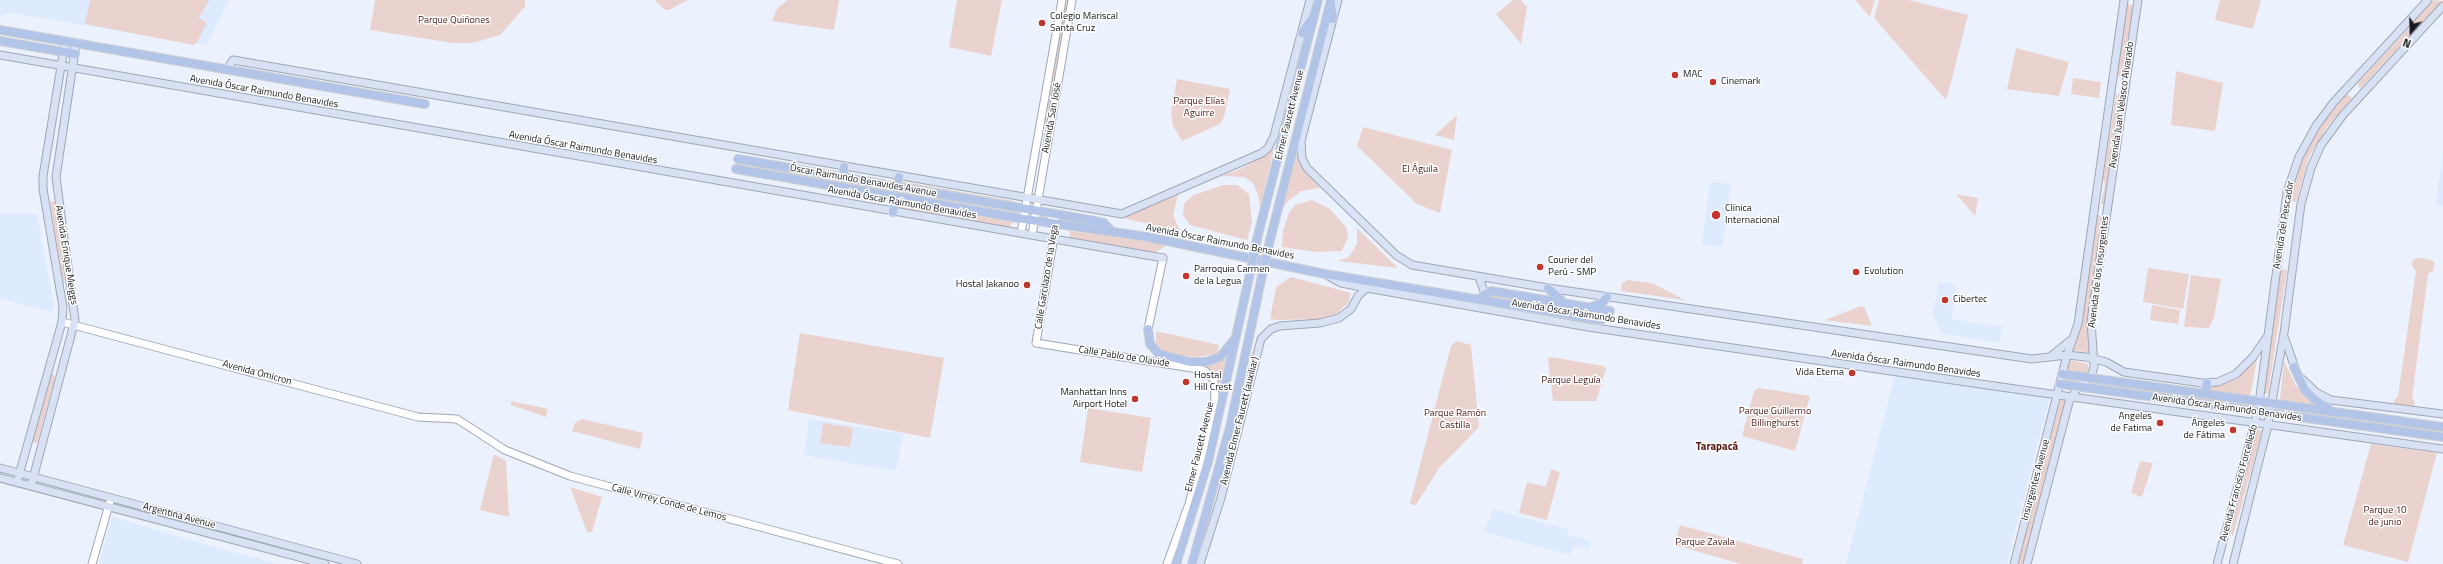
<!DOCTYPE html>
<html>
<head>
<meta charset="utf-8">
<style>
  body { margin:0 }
  #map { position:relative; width:2443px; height:564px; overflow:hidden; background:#ecf2fd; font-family:"Titillium Web",sans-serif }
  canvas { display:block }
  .north { position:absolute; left:2391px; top:12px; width:40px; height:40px; -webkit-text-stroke:3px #fff; paint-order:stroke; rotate:200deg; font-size:11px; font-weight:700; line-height:16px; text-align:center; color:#16191d }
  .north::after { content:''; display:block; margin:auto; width:14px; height:18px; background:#16191d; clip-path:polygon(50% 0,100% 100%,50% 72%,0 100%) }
</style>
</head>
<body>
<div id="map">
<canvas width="2443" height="564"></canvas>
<div class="north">N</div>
</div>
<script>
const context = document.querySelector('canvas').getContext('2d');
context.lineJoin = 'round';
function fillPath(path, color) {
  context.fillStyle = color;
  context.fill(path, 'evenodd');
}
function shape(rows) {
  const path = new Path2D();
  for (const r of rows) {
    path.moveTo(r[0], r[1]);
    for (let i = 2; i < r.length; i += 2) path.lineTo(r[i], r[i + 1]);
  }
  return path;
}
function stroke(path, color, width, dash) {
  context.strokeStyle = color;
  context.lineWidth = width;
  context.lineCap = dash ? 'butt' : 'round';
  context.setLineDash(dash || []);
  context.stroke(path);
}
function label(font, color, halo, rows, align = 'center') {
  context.font = font + ' "Titillium Web",sans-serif';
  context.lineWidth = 3;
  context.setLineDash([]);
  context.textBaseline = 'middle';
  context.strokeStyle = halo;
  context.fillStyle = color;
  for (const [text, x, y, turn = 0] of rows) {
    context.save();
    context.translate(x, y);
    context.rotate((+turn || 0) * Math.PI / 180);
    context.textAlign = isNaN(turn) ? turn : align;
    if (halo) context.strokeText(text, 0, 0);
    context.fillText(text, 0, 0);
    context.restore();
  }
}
const built = shape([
  [0,0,229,0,207,44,204,45,12,13,0,16],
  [2443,151,2443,206,2436,205],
  [1710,182,1731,184,1722,247,1702,245],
  [0,214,37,214,54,306,52,312,0,298],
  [1939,282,1952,283,1952,285,1956,286,1952,319,2002,327,2000,343,1941,333,1933,313],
  [1895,375,2050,396,2007,564,1846,564],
  [809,419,903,434,896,471,804,455],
  [1493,509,1569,530,1568,535,1591,541,1588,550,1573,546,1570,555,1484,532],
  [112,517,221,549,279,564,99,564]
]);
const green = shape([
  [90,0,209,0,199,18,207,23,197,42,194,45,85,24],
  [375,0,525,0,525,7,500,35,472,43,453,43,370,30],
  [655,0,688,0,669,10,665,10],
  [787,0,839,0,834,30,772,21,777,9],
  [957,0,1002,0,991,56,949,47],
  [1065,0,1070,0,1048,127,1043,126],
  [1513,0,1521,0,1527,7,1521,44,1496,14],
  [1855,0,1875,0,1870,16,1869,16],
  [1879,0,1909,0,1968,15,1947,98,1945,99,1874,18],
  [2220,0,2261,0,2253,29,2215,20],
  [2434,0,2443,1,2415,30,2410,26],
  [2127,3,2133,6,2124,77,2117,76],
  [2408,29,2412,33,2361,88,2358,86,2358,83],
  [2016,48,2069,62,2059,96,2007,89],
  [2176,71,2223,83,2215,131,2171,125],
  [2073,78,2101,82,2099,98,2071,94],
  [1177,79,1230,89,1224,117,1220,124,1182,141,1173,126,1171,113],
  [2116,94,2120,95,2106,204,2101,204,2105,183,2103,179],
  [2347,94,2352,98,2327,127,2309,157,2296,202,2290,201,2296,174,2306,151,2322,123],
  [1457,115,1454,140,1435,135],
  [1363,127,1452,150,1440,213,1417,204,1357,146],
  [1274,148,1260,209,1259,197,1253,183,1244,177,1222,176,1243,168],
  [1298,152,1301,164,1320,188,1301,191,1287,202,1280,213],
  [756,165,1012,212,984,211,756,170],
  [905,182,1014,201,1015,205,905,184],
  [1223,185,1237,185,1249,194,1252,222,1247,240,1190,225,1183,215,1184,204,1193,195],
  [1956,194,1978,198,1975,216],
  [1178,195,1173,215,1179,229,1183,231,1126,219,1127,215],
  [1312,200,1330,209,1346,227,1348,237,1342,251,1316,252,1282,247,1283,230,1289,213,1295,205],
  [50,201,55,202,67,278,63,281],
  [899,203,903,203,1012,222,1010,229,900,211,898,207],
  [2100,215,2101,218,2098,232,2101,243,2088,325,2090,353,2071,350,2081,327,2096,223,2097,216],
  [1357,228,1398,268,1338,261,1349,257,1357,244],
  [1070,231,1178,246,1166,246,1152,254,1069,239],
  [2417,258,2428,259,2434,262,2434,265,2433,271,2428,274,2412,398,2415,401,2413,408,2395,405,2393,402,2398,396,2416,271,2412,266,2413,260],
  [2148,268,2189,274,2183,309,2143,302],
  [2279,269,2287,270,2268,393,2262,393],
  [2191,275,2221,279,2214,317,2209,328,2184,327],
  [1291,277,1351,293,1348,303,1335,315,1321,319,1277,320,1270,319,1276,287],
  [1628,280,1652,283,1685,300,1621,291,1622,283],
  [1486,293,1600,313,1598,316,1485,297],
  [2152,305,2180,310,2178,324,2150,320],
  [1861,306,1864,307,1872,326,1825,320],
  [1156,331,1219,345,1217,354,1195,357,1165,353,1156,346],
  [800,333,944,358,930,438,788,410],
  [1456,341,1471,345,1479,427,1439,468,1416,505,1413,505,1410,503,1451,346],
  [2258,354,2250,397,2209,392,2210,386,2219,386,2238,378],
  [1228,355,1218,400,1212,372,1204,367,1213,365],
  [1550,357,1604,366,1606,369,1596,401,1553,401,1548,359],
  [2070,360,2088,364,2088,374,2067,371,2067,364],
  [2284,361,2296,386,2319,407,2280,399],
  [53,374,55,378,37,443,34,443,32,442,51,375],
  [2094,383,2431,428,2432,432,2090,386],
  [1759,388,1810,396,1795,451,1742,436,1754,391],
  [2061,398,2066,399,2023,564,2017,564],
  [511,401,548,409,546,417,511,405],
  [1088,408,1151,418,1142,472,1080,462],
  [582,419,643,433,640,449,572,431,575,423],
  [823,423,853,428,850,447,820,443],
  [2256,429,2262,431,2233,536,2231,533,2239,491],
  [2371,444,2437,453,2408,562,2343,545],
  [494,454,506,461,509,517,480,510],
  [2140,461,2153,463,2142,497,2131,493],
  [1551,469,1560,472,1547,520,1519,513,1527,482,1546,487],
  [570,487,602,497,592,532,587,532],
  [1680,525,1803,559,1802,564,1741,564,1675,545]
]);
const tertiary = shape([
  [1049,214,1054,217,1056,225,1036,343,1198,369,1205,371,1214,380,1215,402,1204,447,1189,504,1167,564],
  [1021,233,1062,0],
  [1032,235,1072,0],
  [62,322,418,417,457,419,505,450,570,476,898,564],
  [1148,329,1163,258],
  [92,564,111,498]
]);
const secondary = shape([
  [1338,0,1301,141,1302,158,1307,168,1396,255,1412,265,1548,288,2032,359,2067,355,2086,357,2106,362,2124,372,2202,383,2218,382,2236,374,2253,357,2267,337],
  [0,55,1163,258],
  [227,69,233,60,1122,214,1262,153,1268,148,1274,136,1310,0],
  [1325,274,1341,283,1367,288,1588,327,2008,388,2443,449],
  [1479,277,1485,294,1484,300],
  [2285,339,2296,371],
  [2051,356,2071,340],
  [2302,379,2317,393,2331,400,2443,414],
  [0,468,357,564],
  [0,478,325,564],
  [17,482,62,322,63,307,43,189,43,176,65,42],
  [31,486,75,320,56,177,76,44],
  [1200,564,1221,498,1261,339,1271,329,1280,326,1320,323,1339,318,1351,309,1358,296,1367,288],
  [2014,564,2067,355,2078,324,2124,0],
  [2027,564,2069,402,2076,390,2092,374,2094,366,2091,321,2138,0],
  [2217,564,2258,411,2287,192,2299,157,2316,126,2333,103,2428,0],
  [2233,564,2267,429,2284,333,2301,204,2311,168,2321,145,2343,115,2443,6]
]);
const primary = shape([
  [1331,4,1333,19],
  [0,30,425,104],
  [1302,33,1311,20],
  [0,41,75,54],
  [738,159,1090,220,1104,223,1111,231],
  [736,169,1024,219,1148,237,1325,274,1601,320],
  [843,178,844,167],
  [896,188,899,177],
  [893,212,896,197],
  [1257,239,1318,0],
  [1270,240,1331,0],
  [1548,288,1562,301],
  [1478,299,1491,291,1610,311],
  [1592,307,1602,303,1607,297],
  [1148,329,1150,344,1159,354,1190,362,1206,362,1220,357,1234,340],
  [2294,367,2305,390,2315,400,2329,409],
  [2062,374,2443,427],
  [2060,384,2443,437],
  [2205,394,2207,383],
  [1221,462,1226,477],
  [1176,564,1208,462,1251,269],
  [1192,564,1230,427,1263,271]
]);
const primaryBridge = shape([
  [1251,269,1257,239],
  [1263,271,1270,240]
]);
const markers = [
  [1042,23,4,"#c3352c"],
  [1675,75,4,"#c3352c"],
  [1713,82,4,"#c3352c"],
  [1716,215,5,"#c3352c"],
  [1540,267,4,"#c3352c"],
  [1856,272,4,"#c3352c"],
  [1186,276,4,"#c3352c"],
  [1027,285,4,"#c3352c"],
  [1945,300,4,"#c3352c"],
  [1852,373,4,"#c3352c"],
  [1186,382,4,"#c3352c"],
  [1135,399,4,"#c3352c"],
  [2160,423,4,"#c3352c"],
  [2233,430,4,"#c3352c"]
];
const poiNames = [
  ["Colegio Mariscal",1050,17],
  ["Santa Cruz",1050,29],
  ["MAC",1683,75],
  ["Cinemark",1721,82],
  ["Clínica",1725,209],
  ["Internacional",1725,221],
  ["Courier del",1548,261],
  ["Perú - SMP",1548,273],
  ["Parroquia Carmen",1194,270],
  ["de la Legua",1194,282],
  ["Evolution",1864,272],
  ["Hostal Jakanoo",1019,285,"right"],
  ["Cibertec",1953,300],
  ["Vida Eterna",1844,373,"right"],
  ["Hostal",1194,376],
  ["Hill Crest",1194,388],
  ["Manhattan Inns",1127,393,"right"],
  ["Airport Hotel",1127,405,"right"],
  ["Angeles",2152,417,"right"],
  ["de Fatima",2152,429,"right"],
  ["Ángeles",2225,424,"right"],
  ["de Fátima",2225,436,"right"]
];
const parkNames = [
  ["Parque Quiñones",454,21],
  ["Parque Elías",1199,102],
  ["Aguirre",1199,114],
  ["El Águila",1420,170],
  ["Parque Leguía",1571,381],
  ["Parque Guillermo",1775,412],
  ["Billinghurst",1775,424],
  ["Parque Ramón",1455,414],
  ["Castilla",1455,426],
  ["Parque 10",2385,511],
  ["de junio",2385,523],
  ["Parque Zavala",1705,543]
];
const streetNames = [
  ["Avenida Óscar Raimundo Benavides",264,92,10],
  ["Avenida Juan Velasco Alvarado",2122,105,-82],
  ["Elmer Faucett Avenue",1290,115,-76],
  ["Avenida San José",1052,118,-80],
  ["Avenida Óscar Raimundo Benavides",583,148,10],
  ["Óscar Raimundo Benavides Avenue",863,181,10],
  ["Avenida Óscar Raimundo Benavides",902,203,10],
  ["Avenida del Pescador",2284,225,-81],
  ["Avenida Óscar Raimundo Benavides",1220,242,11],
  ["Avenida Enrique Meiggs",66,255,81],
  ["Avenida de los Insurgentes",2099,272,-83],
  ["Calle Garcilazo de la Vega",1047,277,-81],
  ["Avenida Óscar Raimundo Benavides",1586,315,9],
  ["Calle Pablo de Olavide",1124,357,9],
  ["Avenida Óscar Raimundo Benavides",1906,364,8],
  ["Avenida Omicron",257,373,15],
  ["Avenida Óscar Raimundo Benavides",2227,408,8],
  ["Avenida Elmer Faucett (auxiliar)",1240,421,-76],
  ["Elmer Faucett Avenue",1200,447,-76],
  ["Insurgentes Avenue",2036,480,-75],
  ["Avenida Francisco Forcelledo",2239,483,-75],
  ["Calle Virrey Conde de Lemos",669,503,15],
  ["Argentina Avenue",179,516,15]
];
const neighbourhoodNames = [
  ["Tarapacá",1717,447]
];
fillPath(built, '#deeafe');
fillPath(green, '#ead2ce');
stroke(tertiary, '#a0a7b4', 9);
stroke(secondary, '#a0a7b4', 9);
stroke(primary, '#d0d1d2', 10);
stroke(tertiary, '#fff', 7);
stroke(secondary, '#d8e2f4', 7);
stroke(primary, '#b2c5e9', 8);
stroke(primaryBridge, '#d0d1d2', 10, []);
stroke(primaryBridge, '#b2c5e9', 8);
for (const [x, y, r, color] of markers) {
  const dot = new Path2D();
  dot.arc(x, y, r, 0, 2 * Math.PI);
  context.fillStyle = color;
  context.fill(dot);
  stroke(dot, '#fff', 1.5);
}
label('10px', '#16191d', '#fff', poiNames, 'left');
label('10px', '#4c1b16', '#fff', parkNames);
label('10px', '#16191d', '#fff', streetNames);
label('bold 11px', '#5b1813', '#fff', neighbourhoodNames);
</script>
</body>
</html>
